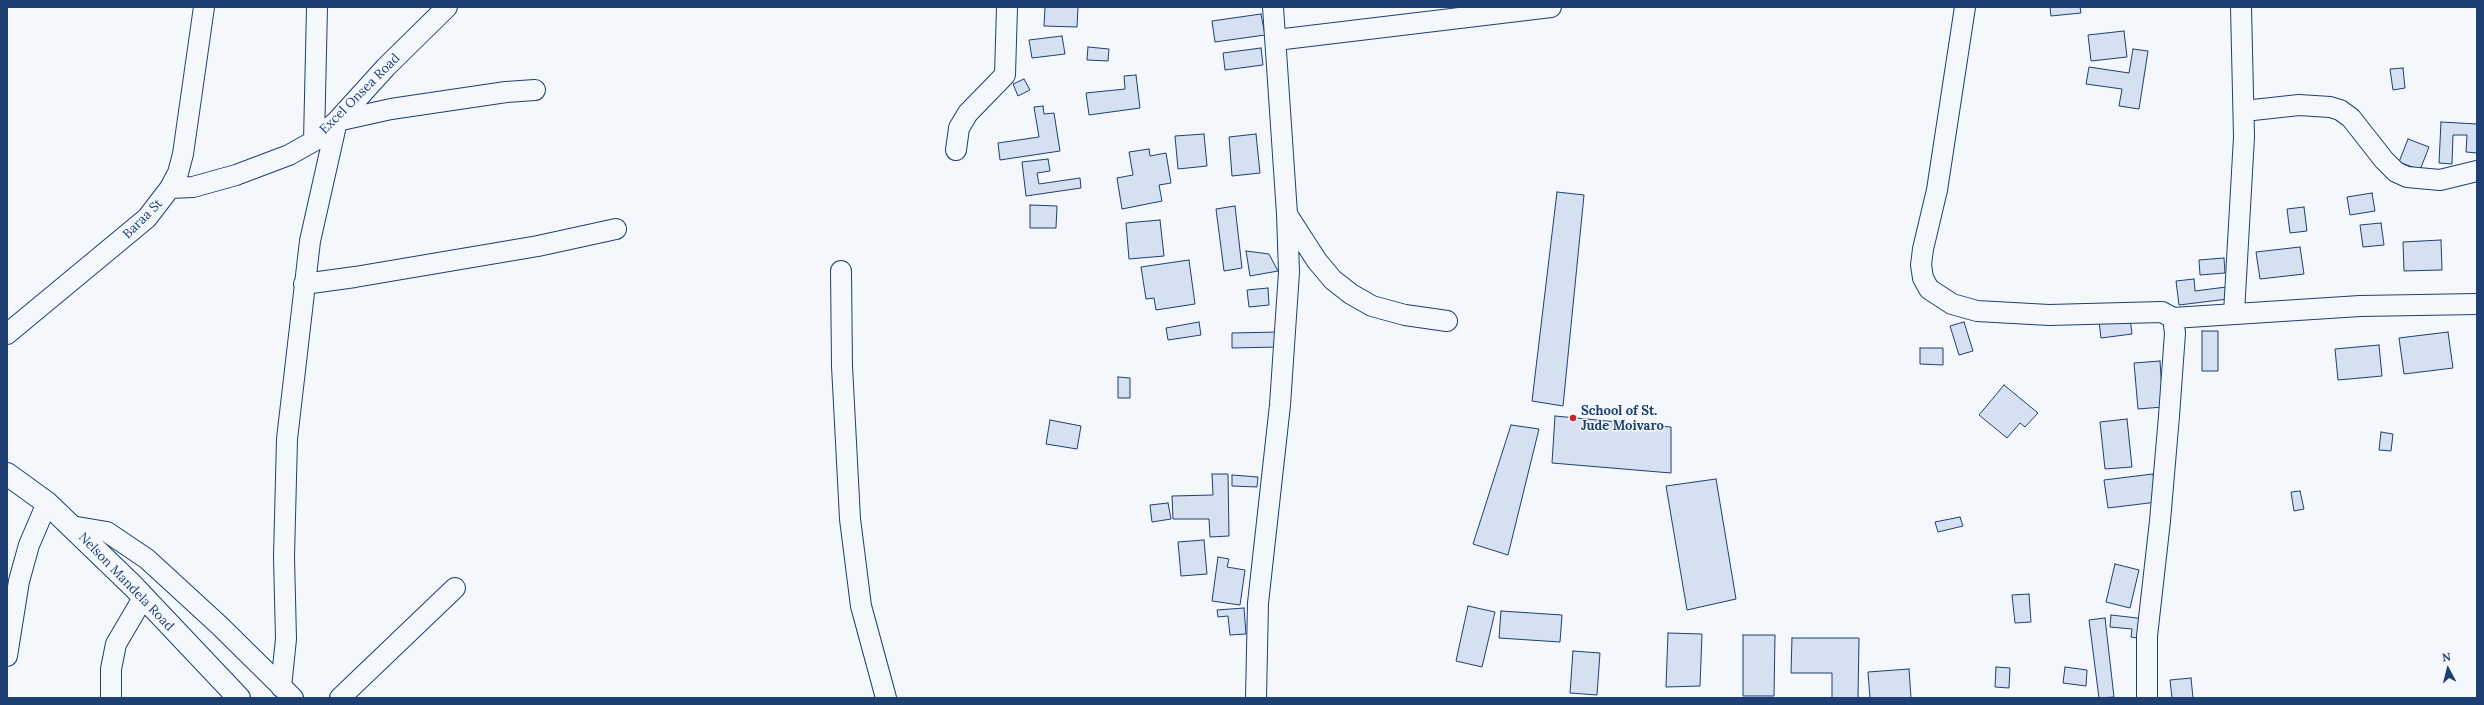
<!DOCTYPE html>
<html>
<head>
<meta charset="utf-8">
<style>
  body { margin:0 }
  #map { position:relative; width:2484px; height:705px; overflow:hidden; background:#f4f7fb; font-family:Lora,serif }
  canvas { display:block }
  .frame { position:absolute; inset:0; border:8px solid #1d3f73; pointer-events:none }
  .north { position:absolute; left:2428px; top:649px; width:40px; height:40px; -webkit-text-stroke:3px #f4f7fb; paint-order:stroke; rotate:353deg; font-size:11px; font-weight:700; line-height:16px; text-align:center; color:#1d3f73 }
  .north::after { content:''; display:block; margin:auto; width:14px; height:18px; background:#1d3f73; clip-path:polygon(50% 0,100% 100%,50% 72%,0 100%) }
</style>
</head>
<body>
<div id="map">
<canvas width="2484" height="705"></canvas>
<div class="frame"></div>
<div class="north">N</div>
</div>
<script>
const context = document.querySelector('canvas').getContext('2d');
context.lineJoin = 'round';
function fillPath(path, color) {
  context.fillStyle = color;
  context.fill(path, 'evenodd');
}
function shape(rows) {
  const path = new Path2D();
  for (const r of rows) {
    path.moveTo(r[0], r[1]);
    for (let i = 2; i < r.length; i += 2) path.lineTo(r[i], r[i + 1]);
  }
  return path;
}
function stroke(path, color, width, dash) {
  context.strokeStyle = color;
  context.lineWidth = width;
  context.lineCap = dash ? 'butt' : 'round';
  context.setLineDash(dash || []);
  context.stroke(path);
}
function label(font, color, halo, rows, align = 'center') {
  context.font = font + ' Lora,serif';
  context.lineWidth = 3;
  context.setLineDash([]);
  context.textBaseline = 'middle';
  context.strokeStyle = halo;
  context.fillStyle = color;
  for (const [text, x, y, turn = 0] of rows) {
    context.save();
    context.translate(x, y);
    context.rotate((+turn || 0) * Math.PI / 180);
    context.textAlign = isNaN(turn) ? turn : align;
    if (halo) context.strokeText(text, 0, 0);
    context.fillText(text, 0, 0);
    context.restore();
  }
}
const building = shape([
  [1045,7,1078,7,1077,27,1044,26,1045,7],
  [2050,7,2080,7,2081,13,2051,16,2050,7],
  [1261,14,1265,35,1215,42,1212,21,1261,14],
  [2124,31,2127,57,2091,61,2088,35,2124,31],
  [1062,36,1065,54,1032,58,1029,40,1062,36],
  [1088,47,1109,49,1108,61,1087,60,1088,47],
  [1261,48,1263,65,1225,70,1223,53,1261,48],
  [2133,49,2148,51,2139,109,2119,106,2122,89,2086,84,2089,67,2129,73,2133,49],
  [2403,68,2405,88,2393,90,2390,69,2403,68],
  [1136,75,1140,108,1089,115,1086,93,1125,89,1124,76,1136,75],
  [1024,79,1030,90,1018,96,1013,84,1024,79],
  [1043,106,1044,114,1054,113,1060,151,1000,160,998,143,1039,137,1034,107,1043,106],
  [2441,122,2477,124,2477,153,2466,152,2467,135,2453,135,2452,164,2439,163,2441,122],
  [1204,134,1207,166,1178,169,1175,136,1204,134],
  [1256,134,1260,173,1232,176,1229,137,1256,134],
  [2408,139,2429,147,2420,170,2399,162,2408,139],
  [1149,149,1150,156,1166,153,1171,183,1159,185,1162,201,1122,209,1117,178,1133,175,1129,152,1149,149],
  [1048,159,1050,171,1037,173,1039,184,1080,178,1081,188,1026,196,1022,162,1048,159],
  [1557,192,1584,195,1563,406,1532,401,1557,192],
  [2372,193,2375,211,2350,215,2347,197,2372,193],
  [1030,205,1057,206,1056,228,1030,228,1030,205],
  [1235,206,1242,268,1224,271,1216,209,1235,206],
  [2304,207,2307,231,2290,233,2287,209,2304,207],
  [1160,220,1164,256,1129,259,1126,223,1160,220],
  [2381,223,2384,245,2363,247,2360,225,2381,223],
  [2441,240,2442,270,2404,271,2403,242,2441,240],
  [2300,247,2304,274,2260,279,2256,252,2300,247],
  [1246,251,1269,254,1278,271,1250,276,1246,251],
  [2224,258,2225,273,2200,275,2199,260,2224,258],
  [1189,260,1195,304,1156,310,1154,298,1146,299,1141,267,1189,260],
  [2194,279,2195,291,2226,287,2228,299,2179,305,2176,281,2194,279],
  [1268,288,1269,305,1249,307,1247,290,1268,288],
  [2130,318,2132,334,2101,338,2099,321,2130,318],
  [1199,322,1201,335,1168,340,1166,328,1199,322],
  [1964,322,1973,351,1959,355,1950,326,1964,322],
  [2202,331,2218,331,2218,371,2202,371,2202,331],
  [1278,332,1279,347,1232,348,1232,333,1278,332],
  [2448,332,2453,368,2404,374,2399,338,2448,332],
  [2379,345,2382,376,2338,380,2335,349,2379,345],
  [1920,348,1943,348,1943,365,1920,364,1920,348],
  [2160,361,2163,407,2138,409,2134,363,2160,361],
  [1118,377,1130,378,1130,398,1118,398,1118,377],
  [2004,385,2038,413,2025,427,2020,423,2007,438,1979,415,2004,385],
  [1555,416,1671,427,1671,473,1552,463,1555,416],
  [2127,419,2132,467,2105,469,2100,422,2127,419],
  [1050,420,1081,426,1077,449,1046,444,1050,420],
  [1511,425,1539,429,1508,555,1473,544,1511,425],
  [2381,432,2393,434,2391,451,2379,450,2381,432],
  [1212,474,1228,474,1229,536,1210,537,1209,519,1173,519,1172,496,1213,495,1212,474],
  [2153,474,2157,502,2108,508,2104,480,2153,474],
  [1232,475,1258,477,1257,487,1232,486,1232,475],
  [1716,479,1736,599,1687,610,1666,486,1716,479],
  [2300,491,2304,509,2294,511,2291,492,2300,491],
  [1168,503,1171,519,1152,522,1150,505,1168,503],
  [1960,517,1963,526,1938,532,1935,522,1960,517],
  [1204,540,1207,574,1181,576,1178,542,1204,540],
  [1218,557,1229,559,1227,567,1245,570,1240,605,1212,601,1218,557],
  [2115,564,2139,570,2130,608,2106,602,2115,564],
  [2029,594,2031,622,2015,623,2012,595,2029,594],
  [1468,606,1495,612,1482,667,1456,661,1468,606],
  [1244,608,1246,634,1230,635,1228,616,1218,617,1217,610,1244,608],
  [1501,611,1562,615,1560,642,1499,638,1501,611],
  [2111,615,2146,619,2143,639,2131,637,2132,629,2110,627,2111,615],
  [2105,618,2114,697,2099,698,2089,620,2105,618],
  [1668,633,1702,634,1700,686,1666,687,1668,633],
  [1743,635,1775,635,1774,696,1743,696,1743,635],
  [1792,638,1859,638,1858,698,1832,698,1832,673,1791,673,1792,638],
  [1573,651,1600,653,1597,695,1570,693,1573,651],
  [1996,667,2010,668,2009,688,1995,687,1996,667],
  [2065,667,2087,670,2086,686,2063,683,2065,667],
  [1909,669,1911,698,1870,698,1868,672,1909,669],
  [2191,678,2193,698,2172,698,2170,680,2191,678]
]);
const minor = shape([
  [1965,7,1937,190,1923,249,1921,265,1923,278,1929,289,1952,304,1977,311,2049,315,2162,312,2173,318,2175,333,2169,416,2160,521,2147,636,2147,698],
  [1276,40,1551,7],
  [2244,111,2299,105,2330,107,2340,110,2351,118,2384,160,2396,172,2407,177,2440,180,2477,171],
  [314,141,317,7],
  [956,150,959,128,968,113,1005,75,1007,7],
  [170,188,193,187,236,175,289,155,314,141,337,121,386,67,447,7],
  [1288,216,1317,261,1333,280,1351,294,1372,306,1405,315,1447,321],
  [841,271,842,366,850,519,861,606,886,698],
  [304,284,355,277,538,246,616,229],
  [2234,313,2244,137,2241,7],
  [2173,318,2360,306,2477,304],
  [7,334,147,218,170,188,178,173,183,154,204,7],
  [71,526,107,532,147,559,220,626,293,698],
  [7,656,19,581,29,545,47,503],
  [281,687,286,639,284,557,287,439,310,241,337,121,391,109,506,92,535,90],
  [111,698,111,669,116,644,143,598],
  [340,698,455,588],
  [1256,698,1258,603,1280,405,1289,272,1287,214,1273,7]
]);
const major = shape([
  [7,474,47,503,133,586,239,698]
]);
const markers = [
  [1573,418,4,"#c62828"]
];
const streetNames = [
  ["Excel Onsea Road",360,94,-45],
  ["Baraa St",143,219,-45],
  ["Nelson Mandela Road",126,582,46]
];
const poiNames = [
  ["School of St.",1581,411],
  ["Jude Moivaro",1581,426]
];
fillPath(building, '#d5e0f0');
stroke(building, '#1d3f73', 1);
stroke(minor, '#1d3f73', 22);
stroke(major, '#1d3f73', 24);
stroke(minor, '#f4f7fb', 20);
stroke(major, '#f4f7fb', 22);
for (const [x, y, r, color] of markers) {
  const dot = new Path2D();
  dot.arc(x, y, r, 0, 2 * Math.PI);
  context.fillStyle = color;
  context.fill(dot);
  stroke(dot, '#f4f7fb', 1.5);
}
label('13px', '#1d3f73', '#f4f7fb', streetNames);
label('bold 13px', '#1d3f73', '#f4f7fb', poiNames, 'left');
</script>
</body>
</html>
